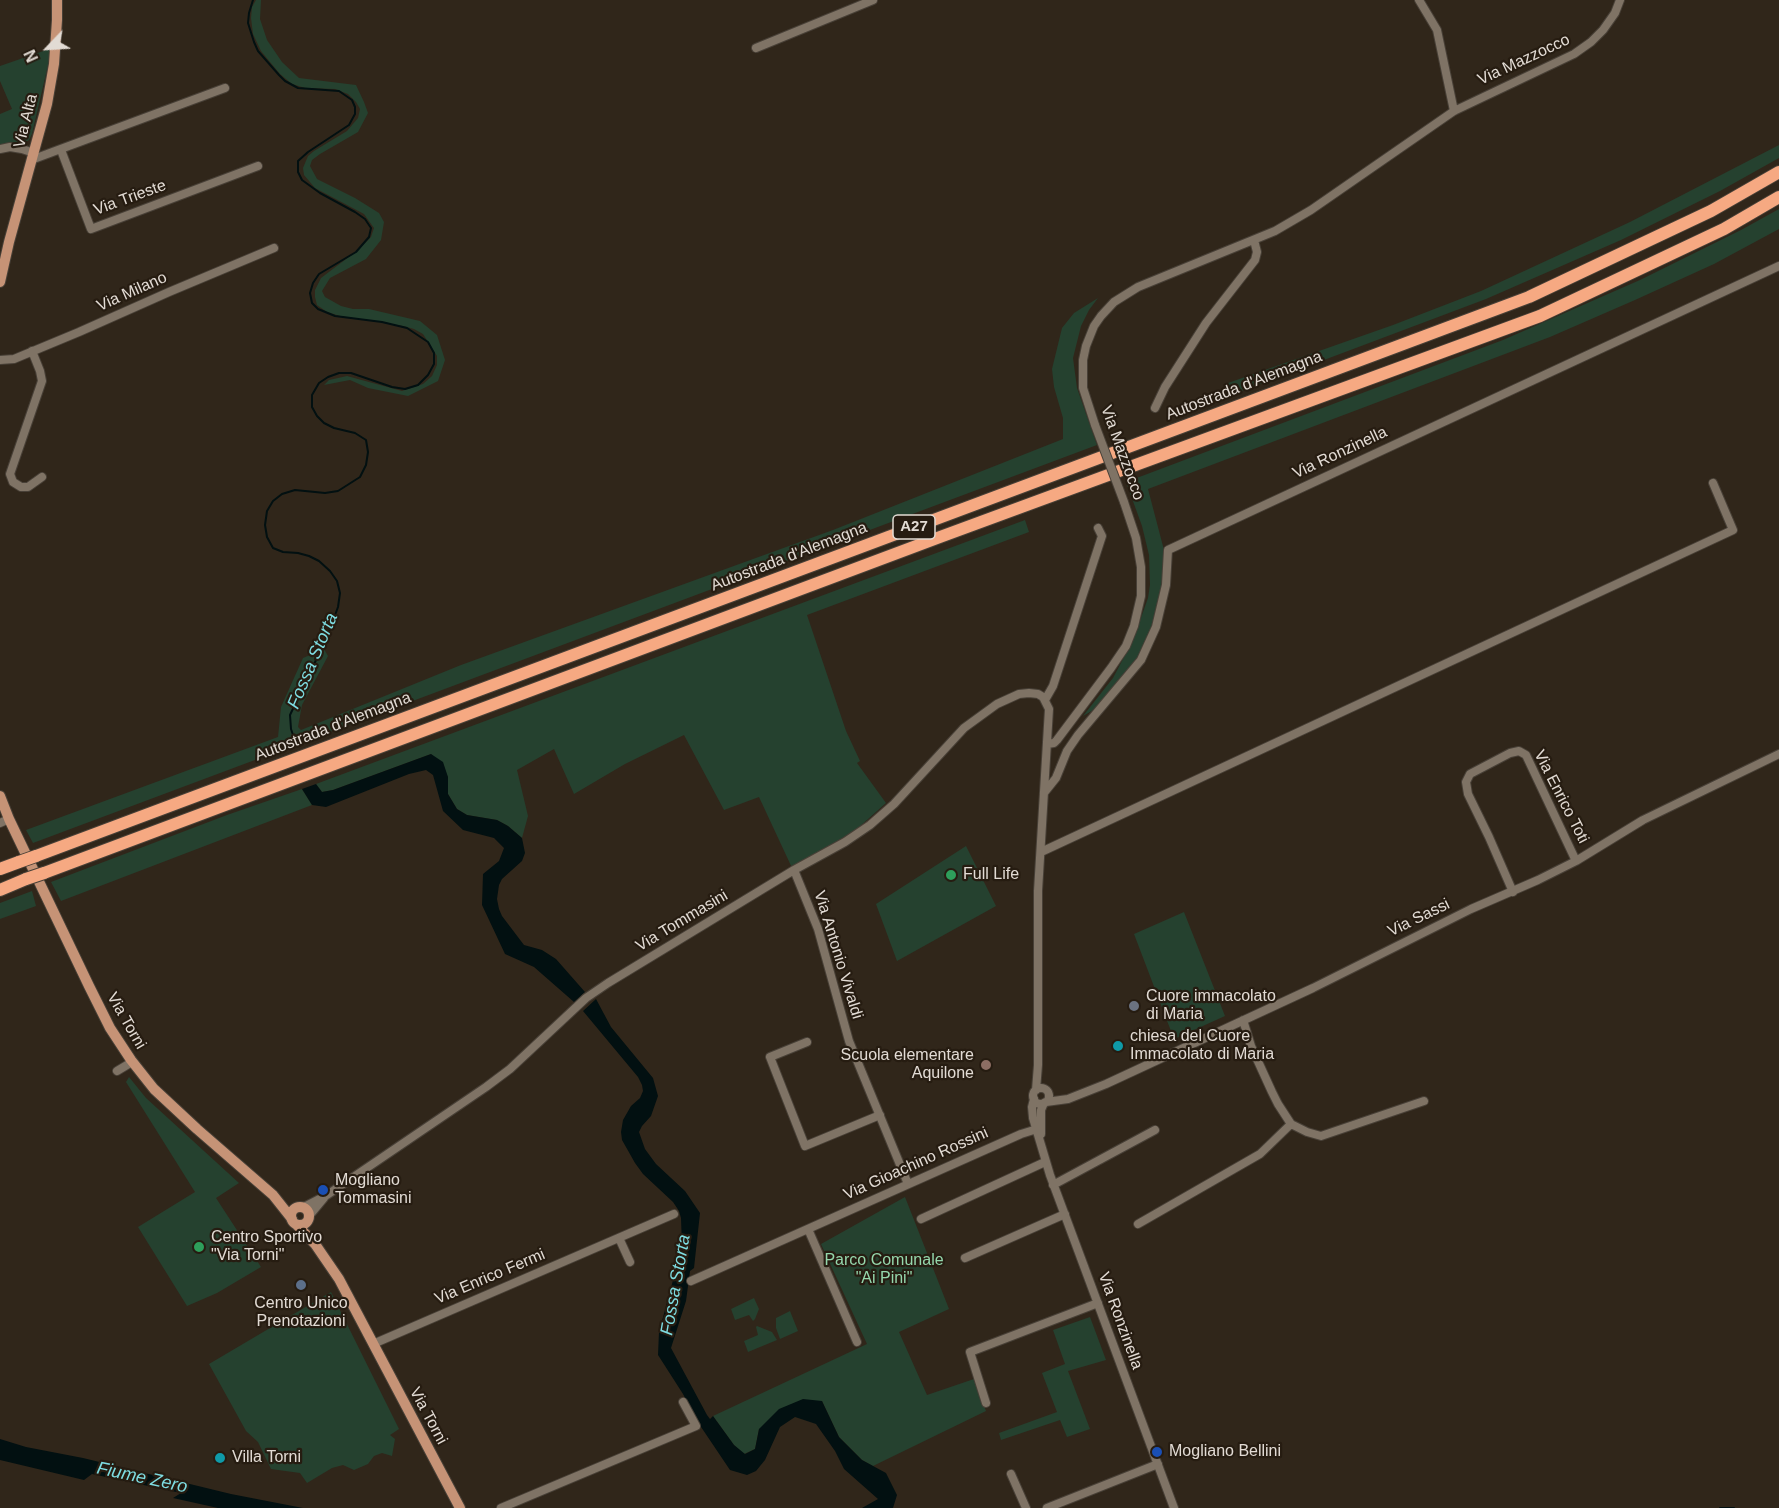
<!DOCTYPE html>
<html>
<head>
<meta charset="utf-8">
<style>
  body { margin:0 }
  #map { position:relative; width:1779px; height:1508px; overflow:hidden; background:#30261a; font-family:Helvetica,sans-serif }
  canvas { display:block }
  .north { position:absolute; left:18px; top:18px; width:60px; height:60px; -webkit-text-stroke:4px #261c11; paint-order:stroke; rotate:245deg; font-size:16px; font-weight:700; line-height:24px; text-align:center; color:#e2dbd4 }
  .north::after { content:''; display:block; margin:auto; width:21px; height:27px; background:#e2dbd4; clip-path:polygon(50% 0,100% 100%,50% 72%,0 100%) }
</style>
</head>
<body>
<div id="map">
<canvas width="1779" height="1508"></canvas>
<div class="north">N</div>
</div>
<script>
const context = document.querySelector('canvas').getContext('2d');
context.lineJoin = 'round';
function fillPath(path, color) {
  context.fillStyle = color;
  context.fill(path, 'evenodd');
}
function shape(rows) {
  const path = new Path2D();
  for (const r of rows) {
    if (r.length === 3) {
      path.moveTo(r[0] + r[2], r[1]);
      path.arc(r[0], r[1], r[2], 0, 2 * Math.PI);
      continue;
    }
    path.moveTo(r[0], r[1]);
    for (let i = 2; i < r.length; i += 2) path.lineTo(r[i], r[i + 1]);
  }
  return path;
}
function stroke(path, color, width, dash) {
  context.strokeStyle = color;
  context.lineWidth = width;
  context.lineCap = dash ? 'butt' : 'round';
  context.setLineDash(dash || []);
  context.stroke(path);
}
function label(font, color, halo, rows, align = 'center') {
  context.font = font + ' Helvetica,sans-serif';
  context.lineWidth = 4.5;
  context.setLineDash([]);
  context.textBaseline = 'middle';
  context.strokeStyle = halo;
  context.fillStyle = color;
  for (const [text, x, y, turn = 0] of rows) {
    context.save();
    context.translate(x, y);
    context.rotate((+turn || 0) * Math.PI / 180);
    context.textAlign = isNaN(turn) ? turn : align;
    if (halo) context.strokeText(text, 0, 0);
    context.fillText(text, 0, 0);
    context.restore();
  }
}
const green = shape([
  [256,0,261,0,260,19,267,40,282,62,299,78,356,85,364,102,368,113,358,132,320,154,312,160,310,166,317,179,355,198,379,213,384,222,381,240,366,259,330,278,322,291,325,297,341,306,353,309,369,309,420,321,437,335,445,360,438,381,408,396,368,388,350,380,324,385,329,380,347,376,402,391,423,384,432,376,437,365,437,356,423,334,414,329,403,326,340,316,327,312,317,305,315,297,315,290,321,278,358,250,371,237,374,228,364,214,315,188,304,175,303,168,308,156,314,151,347,131,358,118,360,109,356,102,348,94,335,89,305,88,292,84,280,74,261,51,253,34,251,18,252,7],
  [52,48,32,134,29,140,23,144,0,145,0,114,12,109,0,81,0,66],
  [1779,145,1779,158,1720,191,1621,240,1486,299,1231,395,1228,383,1393,325,1481,291,1630,222],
  [1779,209,1779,229,1714,264,1635,300,1550,337,1148,489,1164,550,1164,600,1144,653,1109,701,1083,716,1113,678,1133,640,1148,598,1150,585,1149,555,1142,526,1126,482,1503,340,1640,280,1741,230],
  [1098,298,1089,310,1081,326,1073,358,1077,388,1097,445,33,843,26,830,278,737,281,707,303,658,324,649,328,656,302,705,298,727,301,730,461,665,833,530,1063,439,1063,418,1054,387,1052,369,1062,328,1074,313],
  [1025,520,1029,532,807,615,846,731,860,761,857,763,886,803,858,828,793,870,759,797,724,810,684,735,625,764,574,794,554,749,517,770,528,816,522,838,508,826,497,820,467,815,457,809,448,794,448,777,431,754,333,790,322,792,316,784],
  [302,789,312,805,61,901,51,882,227,815],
  [966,846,996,906,897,961,876,904],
  [32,891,36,906,0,919,0,903],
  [1184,912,1225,1016,1174,1039,1134,934],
  [129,1077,146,1098,239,1183,216,1198,261,1267,217,1293,187,1306,138,1227,195,1192,126,1082],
  [905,1197,949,1309,899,1332,927,1395,974,1379,986,1411,873,1466,862,1460,839,1437,822,1401,759,1429,755,1449,744,1454,734,1445,713,1416,867,1344,821,1244],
  [331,1292,399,1429,390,1435,395,1439,392,1456,382,1453,374,1456,368,1464,354,1470,343,1465,332,1468,307,1483,300,1473,271,1469,258,1442,246,1431,209,1364],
  [754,1298,759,1309,755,1319,753,1321,749,1315,735,1320,731,1309],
  [790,1311,798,1331,780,1339,776,1328,776,1318],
  [1090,1317,1106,1360,1068,1371,1090,1429,1067,1437,1060,1420,1001,1440,999,1433,1057,1412,1042,1373,1065,1364,1053,1330],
  [757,1326,772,1332,777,1340,748,1352,744,1341,758,1335,756,1327]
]);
const water = shape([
  [431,754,443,762,448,777,448,794,457,809,467,815,497,820,508,826,522,838,525,853,522,861,502,879,499,885,497,899,499,909,502,916,524,945,542,950,556,959,585,992,574,1002,534,967,505,954,482,905,483,874,499,861,504,848,494,838,463,830,443,811,433,775,426,770,409,774,326,807,312,805,302,789,316,784,322,792,333,790],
  [596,999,611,1027,653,1078,658,1096,651,1116,642,1126,639,1132,645,1149,656,1164,685,1191,700,1213,694,1268,690,1271,686,1301,671,1348,707,1415,710,1419,713,1416,734,1445,745,1454,755,1449,759,1429,779,1409,803,1399,822,1401,839,1437,862,1460,886,1473,897,1495,893,1508,862,1508,878,1499,844,1469,835,1451,816,1424,795,1417,780,1427,765,1460,756,1471,747,1475,730,1470,697,1421,683,1394,658,1355,659,1332,682,1247,681,1218,679,1211,673,1202,643,1174,635,1163,622,1140,621,1132,623,1120,631,1106,640,1098,643,1091,642,1085,638,1077,583,1011],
  [0,1439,26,1447,83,1458,231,1494,303,1508,218,1508,173,1498,181,1493,92,1474,84,1480,0,1460]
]);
const stream = shape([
  [253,0,249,13,248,23,254,42,258,51,279,75,285,81,298,88,339,91,352,100,355,107,355,114,349,125,308,152,298,161,298,172,302,180,320,193,355,212,365,219,371,228,369,237,356,252,319,274,313,283,310,293,312,303,318,309,335,316,382,322,407,328,428,342,434,353,434,364,428,375,418,385,405,389,392,387,351,373,339,373,328,377,319,383,312,395,312,407,317,416,324,423,334,428,355,433,366,440,368,452,366,465,360,477,338,491,325,493,295,490,282,494,273,501,267,511,265,525,267,537,273,548,283,552,298,553,309,556,319,561,330,571,337,581,340,593,338,607,327,637,290,715,291,729,296,744],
  [1720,1508,1734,1508]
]);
const minor = shape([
  [1419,0,1437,30,1454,111],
  [756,48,873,0],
  [0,149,10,147,22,149,34,153],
  [61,150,91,229,258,166],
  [31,160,225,88],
  [32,351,40,371,42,381,10,474,13,482,21,487,28,487,42,477],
  [0,360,14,359,79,332,169,292,274,248],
  [1155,408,1165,387,1206,323,1255,260,1257,252,1254,240],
  [1095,425,1083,388,1083,360,1086,346,1094,326,1101,316,1114,302,1138,287,1275,231,1311,210,1454,111,1574,54,1591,42,1603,30,1615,13,1620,0],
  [1045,700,1053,686,1102,536,1098,528],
  [1047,744,1054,743,1057,740,1111,668,1126,646,1134,626,1141,596,1141,567,1136,538,1124,502],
  [1044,793,1056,778,1067,751,1078,735,1141,660,1156,627,1166,585,1168,550,1779,266],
  [0,823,9,819],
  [1041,852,1733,530,1713,483],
  [794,870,818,929,849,1041,908,1184],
  [1513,892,1489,837,1468,794,1466,782,1470,774,1510,753,1519,751,1526,755,1576,861],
  [807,1042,770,1057,805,1146,880,1115],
  [117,1071,132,1062],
  [1041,1096,8],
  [1034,1099,1032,1107,1033,1118,1050,1175,1174,1508],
  [1046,1102,1068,1099,1106,1084,1313,988,1471,909,1538,880,1576,861,1643,820,1779,754],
  [1291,1124,1307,1132,1321,1136,1424,1101],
  [1041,1134,1041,1110,1044,1103],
  [1053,1185,1155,1130],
  [302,1208,327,1195,486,1087,510,1069,586,998,608,983,794,870,845,842,870,825,894,804,964,728,997,704,1019,694,1029,693,1038,694,1043,697,1049,709,1038,891,1038,1065,1036,1090],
  [309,1216,324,1198],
  [921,1219,1045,1162],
  [1138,1224,1260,1154,1291,1124,1278,1104,1272,1092,1251,1046,1243,1020],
  [808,1229,857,1342],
  [619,1238,630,1262],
  [965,1258,1065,1214],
  [691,1281,1021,1134,1037,1129],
  [373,1344,674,1214],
  [986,1403,970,1352,1098,1303],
  [1011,1474,1026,1508],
  [501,1508,696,1426,683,1402],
  [1047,1508,1158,1464]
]);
const major = shape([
  [0,282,9,242,47,104,54,64,57,20,57,0],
  [0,796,9,819,89,986,110,1028,131,1060,154,1089,197,1129,273,1195,292,1219],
  [300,1216,9],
  [296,1224,315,1244,339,1279,460,1508]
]);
const highway = shape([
  [36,856,1529,297,1711,211,1779,172],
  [0,869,19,862],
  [44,873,940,537,1540,316,1724,229,1779,197],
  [0,890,26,879]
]);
const minorBridge = shape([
  [1095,425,1124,502]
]);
const highwayBridge = shape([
  [19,862,36,856],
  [26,879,44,873]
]);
const markers = [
  [951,875,6,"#2e9e5b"],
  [1134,1006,6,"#6b7280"],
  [1118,1046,6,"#0f9aa8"],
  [986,1065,6,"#8d6e63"],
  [323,1190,6,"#1a4fb4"],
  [199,1247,6,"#2e9e5b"],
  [301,1285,6,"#5c6f8a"],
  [1157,1452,6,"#1a4fb4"],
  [220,1458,6,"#0f9aa8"]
];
const shields = [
  [914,527,42]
];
const shieldNames = [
  ["A27",914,527]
];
const streetNames = [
  ["Via Mazzocco",1524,60,-25],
  ["Via Alta",26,121,-76],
  ["Via Trieste",130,198,-20],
  ["Via Milano",132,292,-24],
  ["Autostrada d'Alemagna",1244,386,-21],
  ["Via Mazzocco",1122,453,70],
  ["Via Ronzinella",1340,453,-25],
  ["Autostrada d'Alemagna",789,557,-21],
  ["Autostrada d'Alemagna",333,727,-21],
  ["Via Enrico Toti",1561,797,63],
  ["Via Sassi",1419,918,-26],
  ["Via Tommasini",682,921,-31],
  ["Via Antonio Vivaldi",838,955,73],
  ["Via Torni",126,1021,60],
  ["Via Gioachino Rossini",916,1164,-24],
  ["Via Enrico Fermi",490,1277,-23],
  ["Via Ronzinella",1120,1321,70],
  ["Via Torni",428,1416,62]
];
const poiNames = [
  ["Full Life",963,875],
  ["Cuore immacolato",1146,997],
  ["di Maria",1146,1015],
  ["chiesa del Cuore",1130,1037],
  ["Immacolato di Maria",1130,1055],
  ["Scuola elementare",974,1056,"right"],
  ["Aquilone",974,1074,"right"],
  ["Mogliano",335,1181],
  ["Tommasini",335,1199],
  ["Centro Sportivo",211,1238],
  ["\"Via Torni\"",211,1256],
  ["Centro Unico",301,1304,"center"],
  ["Prenotazioni",301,1322,"center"],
  ["Mogliano Bellini",1169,1452],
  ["Villa Torni",232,1458]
];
const parkNames = [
  ["Parco Comunale",884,1261],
  ["\"Ai Pini\"",884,1279]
];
const waterNames = [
  ["Fossa Storta",313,661,-67],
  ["Fossa Storta",676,1285,-80],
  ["Fiume Zero",142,1478,12]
];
fillPath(green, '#25412f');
fillPath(water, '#021011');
stroke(stream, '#021011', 2);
stroke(minor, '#484037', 10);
stroke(major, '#484037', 12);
stroke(highway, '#484037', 14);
stroke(minor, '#7f7365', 8);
stroke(major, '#c69376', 10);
stroke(highway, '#f6a982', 12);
stroke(minorBridge, '#484037', 10, []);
stroke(highwayBridge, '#484037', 14, []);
stroke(minorBridge, '#7f7365', 8);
stroke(highwayBridge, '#f6a982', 12);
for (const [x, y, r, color] of markers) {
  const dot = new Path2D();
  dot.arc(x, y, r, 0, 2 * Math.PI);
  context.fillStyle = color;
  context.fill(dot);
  stroke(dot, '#261c11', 2);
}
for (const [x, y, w] of shields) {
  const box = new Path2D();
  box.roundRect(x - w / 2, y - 12, w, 24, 4.5);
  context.fillStyle = '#261c11';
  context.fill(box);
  stroke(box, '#e2dbd4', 1.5);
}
label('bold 15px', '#e2dbd4', null, shieldNames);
label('16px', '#e2dbd4', '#261c11', streetNames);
label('16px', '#e2dbd4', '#261c11', poiNames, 'left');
label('16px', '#95d7ac', '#261c11', parkNames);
label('italic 18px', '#7edce1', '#261c11', waterNames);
</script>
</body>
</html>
